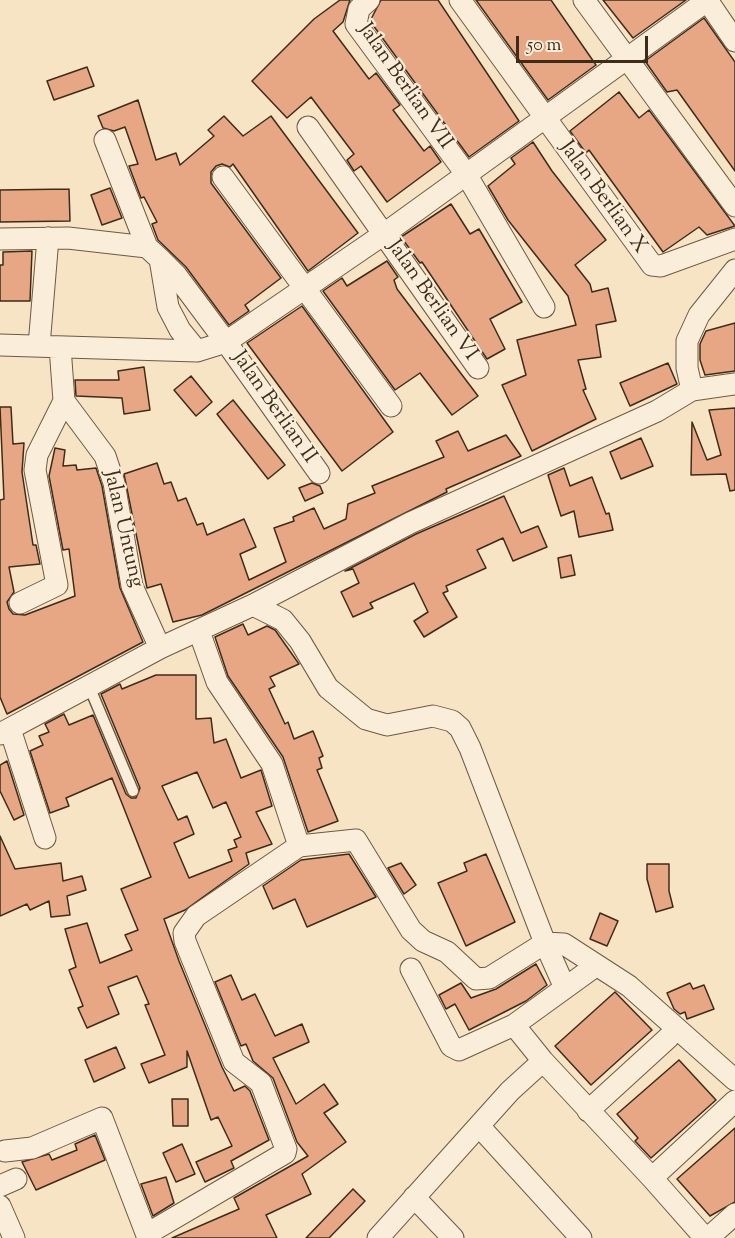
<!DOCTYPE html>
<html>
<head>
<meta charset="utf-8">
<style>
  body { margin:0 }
  #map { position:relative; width:735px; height:1238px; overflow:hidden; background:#f7e4c5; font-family:"Sorts Mill Goudy",serif }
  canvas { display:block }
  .scale { position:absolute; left:516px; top:36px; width:132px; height:27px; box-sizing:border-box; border:3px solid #3d2c19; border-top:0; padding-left:8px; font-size:18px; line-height:21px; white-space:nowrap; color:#3d2c19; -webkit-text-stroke:4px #faedd9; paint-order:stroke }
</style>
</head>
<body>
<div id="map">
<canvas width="735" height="1238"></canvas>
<div class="scale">50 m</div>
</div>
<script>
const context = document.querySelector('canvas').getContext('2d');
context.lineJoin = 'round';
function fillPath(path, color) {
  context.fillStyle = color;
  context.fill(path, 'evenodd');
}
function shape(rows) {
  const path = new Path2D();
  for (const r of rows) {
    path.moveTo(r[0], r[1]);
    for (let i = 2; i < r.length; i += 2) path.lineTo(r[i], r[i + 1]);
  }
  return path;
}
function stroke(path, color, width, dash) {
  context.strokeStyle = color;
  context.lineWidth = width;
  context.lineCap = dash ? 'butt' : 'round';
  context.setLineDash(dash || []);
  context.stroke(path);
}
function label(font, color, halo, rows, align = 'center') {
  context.font = font + ' "Sorts Mill Goudy",serif';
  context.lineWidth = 4.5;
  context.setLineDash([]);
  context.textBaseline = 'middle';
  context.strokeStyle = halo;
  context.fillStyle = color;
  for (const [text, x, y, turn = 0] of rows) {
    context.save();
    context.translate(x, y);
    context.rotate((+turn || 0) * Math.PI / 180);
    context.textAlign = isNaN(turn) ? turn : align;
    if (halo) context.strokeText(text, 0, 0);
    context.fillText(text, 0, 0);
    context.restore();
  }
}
const building = shape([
  [340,0,350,0,343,22,333,31,369,79,376,73,400,105,393,110,424,151,430,146,441,162,387,202,361,166,354,171,347,160,354,154,311,97,287,118,252,81,314,19,340,0],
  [381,0,438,0,519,121,469,157,370,21,381,0],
  [476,0,551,0,596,65,548,100,476,0],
  [603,0,686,0,633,38,603,0],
  [704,18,735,62,735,171,677,90,667,92,645,61,704,18],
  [87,67,94,86,54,100,47,81,87,67],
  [619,92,639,118,649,110,735,226,707,235,699,227,663,252,589,150,586,153,570,131,619,92],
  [138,100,156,160,176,153,180,165,214,136,208,130,224,116,243,136,271,116,358,233,308,271,233,164,230,167,222,164,216,166,211,172,211,183,281,278,245,305,249,311,229,325,186,267,158,240,152,224,157,222,144,197,141,198,129,166,138,164,125,127,114,131,103,128,98,116,138,100],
  [533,142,552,171,606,240,575,265,590,284,592,292,608,288,616,321,596,325,601,357,578,360,586,389,583,390,596,419,532,451,502,385,526,375,517,340,576,325,568,296,508,220,488,186,515,164,511,158,533,142],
  [110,188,122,218,102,225,91,195,110,188],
  [69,189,70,221,0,222,0,190,69,189],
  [451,204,470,234,479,229,522,302,490,319,505,349,487,359,422,262,420,263,401,237,451,204],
  [32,251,30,301,0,301,0,265,3,265,3,252,32,251],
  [387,261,398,277,394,280,397,289,478,396,452,415,420,373,395,390,323,291,342,278,347,286,387,261],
  [302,306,393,432,342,471,247,343,302,306],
  [735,323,735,371,705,375,700,360,700,344,706,331,735,323],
  [668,363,677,384,630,406,620,383,668,363],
  [144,367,150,410,124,414,122,398,76,396,75,380,119,380,118,371,144,367],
  [191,376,212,402,196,416,174,390,191,376],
  [233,400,285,465,268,479,217,414,233,400],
  [0,407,11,407,13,444,24,443,22,472,33,545,36,545,40,564,9,567,14,592,7,602,9,609,13,614,25,615,75,596,69,549,63,550,49,476,55,448,65,450,63,466,76,465,77,470,96,468,102,486,120,588,143,642,7,714,0,697,0,500,4,499,0,407],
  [735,408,735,490,730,491,726,474,691,475,692,422,707,460,721,455,709,410,735,408],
  [458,431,468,451,506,435,521,456,446,489,447,492,202,615,173,622,161,584,147,588,124,474,157,463,164,484,171,482,178,501,186,498,197,525,203,523,207,535,244,519,256,547,240,554,249,580,286,562,274,528,294,521,293,517,314,508,324,529,346,519,348,504,375,493,372,486,444,457,436,441,458,431],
  [641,438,653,466,621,479,610,452,641,438],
  [564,468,570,486,592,477,606,514,609,513,613,530,579,537,574,511,561,516,548,475,564,468],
  [312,483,320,486,323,493,305,501,299,488,312,483],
  [504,496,521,533,538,526,547,547,513,561,503,538,477,550,486,568,446,586,448,591,443,593,457,617,424,637,414,621,428,612,414,583,370,603,373,608,353,617,341,592,359,583,353,569,345,571,416,534,504,496],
  [571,555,575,575,561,578,558,558,571,555],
  [243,624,248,635,267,626,275,630,299,664,270,677,275,686,269,689,285,724,288,722,294,739,313,731,323,756,319,758,322,768,317,770,338,821,308,832,283,757,228,676,215,637,243,624],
  [156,675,196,675,196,719,211,718,214,743,226,739,241,778,261,770,272,806,256,812,272,844,246,853,249,864,185,910,164,919,179,961,222,1067,234,1091,245,1086,250,1091,269,1140,231,1161,234,1168,205,1182,196,1162,232,1146,218,1117,211,1120,187,1051,187,1067,149,1083,141,1064,165,1055,145,1005,149,1004,137,976,108,987,119,1014,87,1028,78,1008,83,1006,69,970,76,967,65,929,87,923,100,963,132,950,125,935,138,930,121,889,151,877,112,778,66,798,69,806,50,813,30,751,43,745,39,736,49,732,45,724,64,714,69,725,93,715,126,794,131,798,136,798,140,788,101,694,120,684,122,689,156,675],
  [197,772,213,808,226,802,241,837,234,840,237,847,228,850,232,861,189,878,174,843,194,834,187,816,178,820,162,786,197,772],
  [7,761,24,815,14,820,0,791,0,765,7,761],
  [0,836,15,869,61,863,63,881,82,876,86,890,67,896,70,915,51,917,49,901,30,910,27,904,0,916,0,836],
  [349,854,376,897,307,927,295,899,273,909,263,886,301,860,349,854],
  [486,854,515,922,466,946,438,883,467,871,464,863,486,854],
  [401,863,416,885,404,894,388,868,401,863],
  [647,864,669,864,669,891,673,907,656,912,647,879,647,864],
  [600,913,618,921,607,946,590,939,600,913],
  [536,964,547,985,526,1001,469,1030,455,1004,446,1009,439,995,461,983,471,998,496,989,536,964],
  [231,975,242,1000,255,994,275,1036,302,1024,309,1042,273,1058,296,1104,324,1084,338,1104,324,1113,346,1142,302,1174,311,1194,266,1215,277,1238,172,1238,239,1209,234,1198,308,1156,297,1142,273,1078,253,1061,246,1044,241,1046,215,982,231,975],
  [690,983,693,989,704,985,714,1009,687,1019,685,1012,680,1014,674,1009,667,993,690,983],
  [615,992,652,1030,591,1085,555,1046,615,992],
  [116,1047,125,1068,94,1082,85,1060,116,1047],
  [679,1060,716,1100,651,1158,635,1141,638,1138,617,1114,679,1060],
  [172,1099,188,1099,188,1126,173,1126,172,1099],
  [735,1128,735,1202,710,1216,677,1179,735,1128],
  [95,1135,105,1160,36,1190,22,1162,49,1154,52,1160,77,1150,75,1144,95,1135],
  [182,1144,195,1174,176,1182,163,1153,182,1144],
  [166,1177,174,1203,153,1216,141,1184,166,1177],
  [353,1189,365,1201,329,1238,306,1238,353,1189]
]);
const service = shape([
  [89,686,133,791]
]);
const minor = shape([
  [369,0,359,9,356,24,466,174,544,307],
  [460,0,652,265,661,266,735,239],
  [584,0,735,206],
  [707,0,735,41],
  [308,127,478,368],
  [105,140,147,247,160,259,168,307,180,330,197,351],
  [223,177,391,406],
  [0,239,68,238,147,247],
  [160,259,176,275,226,342,319,473],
  [0,345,197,351,226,342,384,234,708,0],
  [39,346,48,238],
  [60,347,64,401,105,456,114,483,132,586,160,648],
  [692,390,687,368,687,341,699,315,735,270],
  [20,603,57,585,35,470,37,455,64,401],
  [253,605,283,620,300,641,328,688,366,719,387,725,433,716,452,721,460,728,470,748,545,943,565,988],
  [199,631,217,682,272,764,299,846],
  [10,729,45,838],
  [0,734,160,648,253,605,410,523,657,411,692,390,735,384],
  [411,969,451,1046,459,1050,514,1025,590,970],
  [514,1025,543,1061,652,1178,705,1238],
  [588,1111,669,1037],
  [479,1126,581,1238],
  [5,1151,32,1148,102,1118,148,1238],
  [652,1178,735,1101],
  [0,1186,16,1179],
  [414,1197,453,1238],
  [0,1206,14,1238],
  [147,1234,285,1153,286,1149,261,1083,234,1062,185,941,184,933,196,916,299,846,356,840,411,930,423,941,447,952,476,979,489,978,545,943,564,944,629,986,735,1080],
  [378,1238,510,1091,543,1061],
  [708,1238,735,1214]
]);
const streetNames = [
  ["Jalan Berlian VII",404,87,55],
  ["Jalan Berlian X",602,198,54],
  ["Jalan Berlian VI",431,301,55],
  ["Jalan Berlian II",273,408,55],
  ["Jalan Untung",122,529,77]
];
fillPath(building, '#e8a784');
stroke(building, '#3d2c19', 1.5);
stroke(service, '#6c5a44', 13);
stroke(minor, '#6c5a44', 23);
stroke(service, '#faedd9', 10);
stroke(minor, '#faedd9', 21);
label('21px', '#3d2c19', '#faedd9', streetNames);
</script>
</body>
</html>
